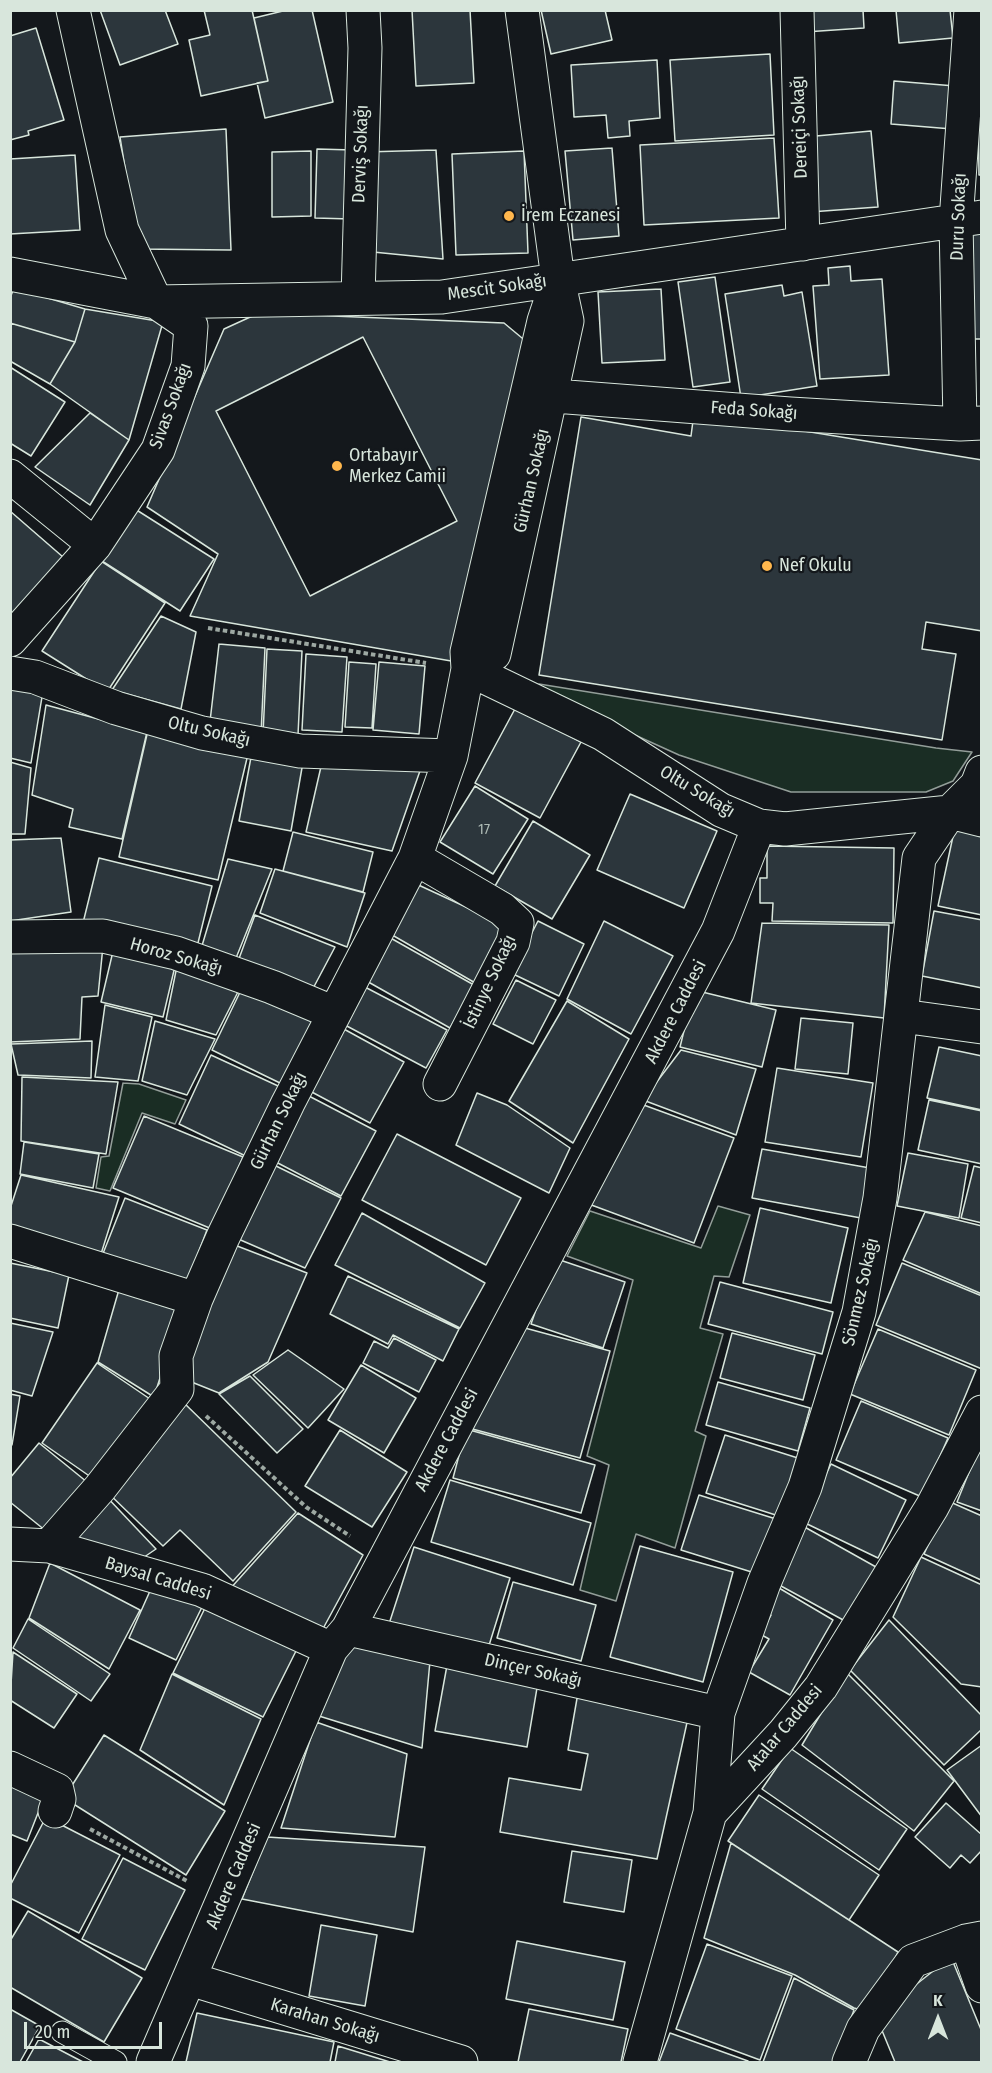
<!DOCTYPE html>
<html>
<head>
<meta charset="utf-8">
<style>
  body { margin:0 }
  #map { position:relative; width:992px; height:2073px; overflow:hidden; background:#14181c; font-family:"Fira Sans Condensed",sans-serif }
  canvas { display:block }
  .frame { position:absolute; inset:0; border:12px solid #d8e6dc; pointer-events:none }
  .north { position:absolute; left:908px; top:1989px; width:60px; height:60px; -webkit-text-stroke:4px #14181c; paint-order:stroke; rotate:0deg; font-size:16px; font-weight:700; line-height:24px; text-align:center; color:#d8e6dc }
  .north::after { content:''; display:block; margin:auto; width:21px; height:27px; background:#d8e6dc; clip-path:polygon(50% 0,100% 100%,50% 72%,0 100%) }
  .scale { position:absolute; left:24px; top:2022px; width:138px; height:27px; box-sizing:border-box; border:3px solid #d8e6dc; border-top:0; padding-left:8px; font-size:18px; line-height:21px; white-space:nowrap; color:#d8e6dc; -webkit-text-stroke:4px #14181c; paint-order:stroke }
</style>
</head>
<body>
<div id="map">
<canvas width="992" height="2073"></canvas>
<div class="frame"></div>
<div class="north">K</div>
<div class="scale">20 m</div>
</div>
<script>
const context = document.querySelector('canvas').getContext('2d');
context.lineJoin = 'round';
function fillPath(path, color) {
  context.fillStyle = color;
  context.fill(path, 'evenodd');
}
function shape(rows) {
  const path = new Path2D();
  for (const r of rows) {
    path.moveTo(r[0], r[1]);
    for (let i = 2; i < r.length; i += 2) path.lineTo(r[i], r[i + 1]);
  }
  return path;
}
function stroke(path, color, width, dash) {
  context.strokeStyle = color;
  context.lineWidth = width;
  context.lineCap = dash ? 'butt' : 'round';
  context.setLineDash(dash || []);
  context.stroke(path);
}
function label(font, color, halo, rows, align = 'center') {
  context.font = font + ' "Fira Sans Condensed",sans-serif';
  context.lineWidth = 4.5;
  context.setLineDash([]);
  context.textBaseline = 'middle';
  context.strokeStyle = halo;
  context.fillStyle = color;
  for (const [text, x, y, turn = 0] of rows) {
    context.save();
    context.translate(x, y);
    context.rotate((+turn || 0) * Math.PI / 180);
    context.textAlign = isNaN(turn) ? turn : align;
    if (halo) context.strokeText(text, 0, 0);
    context.fillText(text, 0, 0);
    context.restore();
  }
}
const green = shape([
  [539,684,936,748,972,752,953,781,926,792,791,792,679,755,538,691,539,684],
  [123,1083,139,1084,186,1100,175,1124,142,1113,110,1191,96,1188,101,1157,109,1156,123,1083],
  [718,1206,750,1215,729,1277,714,1276,700,1328,723,1334,695,1431,706,1436,675,1548,636,1534,616,1601,580,1590,609,1465,587,1456,633,1280,567,1256,590,1211,701,1248,718,1206]
]);
const building = shape([
  [100,10,165,10,178,44,120,65,100,10],
  [204,10,252,10,268,81,201,96,189,40,210,35,204,10],
  [287,10,312,10,333,102,265,118,257,83,268,81,254,18,287,10],
  [412,10,470,10,474,83,416,86,412,10],
  [541,10,605,10,612,40,551,54,541,10],
  [803,10,863,10,864,28,805,32,803,10],
  [896,10,950,10,953,38,899,43,896,10],
  [36,28,64,120,28,131,29,135,10,140,10,36,36,28],
  [770,54,774,135,675,141,670,60,770,54],
  [657,60,660,118,629,121,630,136,608,138,606,115,574,117,571,65,657,60],
  [894,81,955,86,952,129,891,124,894,81],
  [978,91,982,91,982,175,979,175,978,91],
  [226,129,231,250,138,249,120,137,226,129],
  [871,131,878,207,810,212,805,137,871,131],
  [774,138,779,218,644,225,640,145,774,138],
  [612,148,619,236,573,240,565,151,612,148],
  [317,149,353,150,351,219,315,218,317,149],
  [436,150,443,259,363,251,365,152,436,150],
  [311,151,311,216,272,217,272,152,311,151],
  [524,151,528,253,456,255,452,154,524,151],
  [75,155,80,230,10,234,10,159,75,155],
  [982,227,982,339,966,339,960,229,982,227],
  [850,266,851,281,882,279,889,375,820,379,813,286,829,285,828,268,850,266],
  [715,277,730,382,693,387,678,282,715,277],
  [782,285,784,296,802,292,817,386,741,398,725,294,782,285],
  [14,288,85,309,75,342,10,323,10,298,14,288],
  [661,289,665,360,602,363,598,292,661,289],
  [85,309,163,322,129,440,50,384,75,342,85,309],
  [259,313,504,323,534,348,457,662,190,616,218,554,147,507,224,329,259,313],
  [10,323,75,342,50,384,10,361,10,323],
  [363,337,457,521,310,596,216,411,363,337],
  [10,367,65,402,31,456,10,443,10,367],
  [90,413,129,440,90,505,35,467,90,413],
  [694,413,982,460,982,631,926,622,922,649,956,654,942,740,539,675,581,417,691,436,694,413],
  [135,509,214,559,180,611,102,561,135,509],
  [10,511,63,557,10,624,10,511],
  [101,561,165,603,107,692,42,651,101,561],
  [161,616,196,632,181,709,112,690,161,616],
  [219,644,265,648,261,735,209,730,219,644],
  [267,649,302,651,298,735,263,734,267,649],
  [306,654,347,657,342,732,302,730,306,654],
  [349,662,376,664,372,728,345,727,349,662],
  [379,662,425,666,419,734,373,730,379,662],
  [10,683,43,691,31,763,10,758,10,683],
  [46,705,147,732,122,839,69,827,73,809,32,795,46,705],
  [516,707,581,742,540,818,475,783,516,707],
  [148,730,248,754,218,880,119,857,148,730],
  [252,752,303,762,291,831,239,821,252,752],
  [323,758,421,768,392,851,306,832,323,758],
  [10,762,31,768,25,834,10,834,10,762],
  [475,786,528,819,493,874,440,842,475,786],
  [630,794,717,831,684,908,597,870,630,794],
  [533,821,590,855,552,919,495,886,533,821],
  [955,827,982,833,982,915,938,906,955,827],
  [293,832,373,852,363,892,283,871,293,832],
  [61,838,71,912,10,921,10,840,61,838],
  [767,846,894,848,893,923,772,921,773,903,760,903,760,878,767,878,767,846],
  [99,858,212,886,195,955,82,927,99,858],
  [228,859,272,869,236,958,201,949,228,859],
  [275,869,365,893,347,947,260,913,275,869],
  [412,882,507,926,477,984,387,932,412,882],
  [934,911,982,920,982,988,922,976,934,911],
  [255,915,335,947,309,996,237,964,255,915],
  [538,921,584,944,559,996,511,973,538,921],
  [604,921,673,956,631,1034,567,999,604,921],
  [762,923,889,925,884,1018,751,1003,762,923],
  [387,936,474,985,450,1028,363,979,387,936],
  [103,946,98,996,82,997,80,1039,10,1042,10,947,103,946],
  [114,947,176,962,163,1017,101,1002,114,947],
  [177,966,241,986,216,1035,166,1020,177,966],
  [516,980,556,1000,533,1044,493,1024,516,980],
  [243,986,313,1020,282,1084,212,1050,243,986],
  [363,986,447,1030,426,1068,343,1024,363,986],
  [694,990,776,1010,762,1067,680,1047,694,990],
  [567,1001,629,1039,573,1143,509,1101,567,1001],
  [105,1005,152,1017,138,1081,95,1077,105,1005],
  [801,1018,853,1023,848,1074,795,1069,801,1018],
  [155,1021,215,1039,187,1095,142,1081,155,1021],
  [342,1028,404,1062,370,1123,308,1090,342,1028],
  [92,1041,91,1078,18,1075,11,1044,92,1041],
  [939,1047,982,1056,982,1110,927,1098,939,1047],
  [681,1050,756,1069,736,1135,643,1100,681,1050],
  [211,1055,289,1091,256,1161,179,1124,211,1055],
  [777,1068,873,1083,861,1157,765,1142,777,1068],
  [22,1077,118,1082,106,1154,21,1141,22,1077],
  [477,1093,507,1105,570,1148,549,1193,456,1145,477,1093],
  [307,1095,376,1131,341,1196,274,1161,307,1095],
  [929,1100,982,1111,982,1164,918,1150,929,1100],
  [641,1104,734,1138,694,1243,586,1203,641,1104],
  [144,1116,243,1157,212,1229,113,1188,144,1116],
  [397,1134,521,1198,486,1265,362,1200,397,1134],
  [24,1142,99,1154,93,1188,20,1174,24,1142],
  [762,1149,870,1168,861,1218,752,1198,762,1149],
  [908,1153,968,1164,959,1218,897,1206,908,1153],
  [272,1164,341,1198,305,1268,236,1238,272,1164],
  [974,1166,982,1168,982,1223,961,1218,974,1166],
  [21,1175,119,1197,101,1254,10,1227,10,1209,21,1175],
  [125,1198,207,1230,185,1288,102,1256,125,1198],
  [760,1208,848,1228,831,1303,743,1283,760,1208],
  [925,1212,982,1226,982,1294,903,1260,925,1212],
  [362,1213,485,1283,460,1328,335,1265,362,1213],
  [232,1244,307,1273,268,1362,219,1393,179,1377,232,1244],
  [554,1258,625,1282,603,1348,531,1324,554,1258],
  [10,1263,69,1275,58,1328,10,1318,10,1263],
  [902,1263,982,1296,982,1369,876,1325,902,1263],
  [348,1276,459,1329,443,1361,393,1335,388,1344,330,1314,348,1276],
  [720,1282,833,1312,822,1354,708,1324,720,1282],
  [120,1286,183,1305,154,1397,98,1362,120,1286],
  [10,1323,53,1332,32,1396,10,1390,10,1323],
  [525,1328,610,1351,580,1458,465,1427,525,1328],
  [878,1329,976,1370,949,1435,850,1394,878,1329],
  [732,1333,815,1355,803,1400,720,1378,732,1333],
  [394,1338,436,1360,419,1392,363,1363,374,1341,388,1348,394,1338],
  [288,1350,344,1389,308,1428,253,1375,288,1350],
  [97,1363,153,1401,98,1482,42,1443,97,1363],
  [361,1365,416,1398,384,1453,328,1420,361,1365],
  [250,1376,303,1429,277,1453,219,1394,250,1376],
  [718,1382,810,1408,798,1451,706,1425,718,1382],
  [10,1394,20,1396,12,1445,10,1445,10,1394],
  [861,1401,948,1438,922,1497,836,1460,861,1401],
  [183,1402,296,1512,233,1581,180,1530,163,1546,104,1489,183,1402],
  [466,1429,595,1465,581,1513,453,1478,466,1429],
  [340,1430,407,1472,372,1527,305,1486,340,1430],
  [725,1435,801,1459,782,1517,706,1493,725,1435],
  [982,1440,982,1511,957,1502,982,1440],
  [39,1443,87,1482,46,1531,10,1502,10,1478,39,1443],
  [831,1464,906,1500,878,1558,803,1522,831,1464],
  [450,1480,591,1523,573,1585,431,1542,450,1480],
  [103,1493,156,1549,131,1566,71,1539,103,1493],
  [699,1495,776,1519,758,1574,681,1550,699,1495],
  [948,1501,982,1516,981,1580,924,1554,948,1501],
  [298,1513,363,1555,319,1636,229,1590,298,1513],
  [801,1525,876,1567,845,1621,770,1580,801,1525],
  [640,1546,733,1572,703,1682,610,1657,640,1546],
  [414,1547,510,1578,486,1655,389,1624,414,1547],
  [921,1557,982,1585,982,1687,961,1684,893,1617,921,1557],
  [50,1563,140,1610,109,1669,29,1618,50,1563],
  [154,1582,205,1601,176,1660,129,1638,154,1582],
  [513,1582,596,1605,581,1661,497,1638,513,1582],
  [779,1588,833,1620,790,1695,749,1672,769,1639,760,1634,771,1615,765,1611,779,1588],
  [207,1604,297,1649,263,1717,173,1673,207,1604],
  [28,1619,110,1674,91,1701,13,1648,28,1619],
  [889,1620,982,1716,982,1729,944,1765,850,1670,889,1620],
  [343,1644,430,1661,422,1748,319,1716,343,1644],
  [13,1652,77,1694,54,1728,10,1700,13,1652],
  [448,1660,539,1676,527,1747,435,1731,448,1660],
  [846,1672,954,1781,914,1831,802,1745,846,1672],
  [172,1674,261,1719,224,1805,140,1750,172,1674],
  [579,1687,688,1718,657,1859,500,1832,509,1778,581,1790,588,1754,568,1750,579,1687],
  [316,1722,407,1754,395,1837,281,1828,316,1722],
  [104,1735,225,1811,186,1875,64,1798,104,1735],
  [982,1745,982,1817,947,1770,982,1745],
  [790,1748,907,1829,879,1870,762,1789,790,1748],
  [10,1774,47,1790,27,1841,10,1834,10,1774],
  [759,1795,879,1875,849,1920,728,1841,759,1795],
  [946,1803,982,1835,982,1850,970,1863,961,1855,950,1868,915,1837,946,1803],
  [46,1817,120,1855,79,1933,10,1898,10,1886,46,1817],
  [267,1837,425,1847,413,1932,242,1899,267,1837],
  [731,1843,898,1952,869,2012,854,2008,795,1975,704,1938,731,1843],
  [572,1851,632,1860,624,1912,564,1902,572,1851],
  [123,1858,185,1890,145,1970,82,1939,123,1858],
  [28,1911,142,1978,104,2042,10,1987,10,1941,28,1911],
  [321,1925,377,1935,365,2006,309,1996,321,1925],
  [517,1941,625,1962,613,2020,506,1999,517,1941],
  [707,1944,792,1976,760,2060,676,2029,707,1944],
  [951,1957,982,2032,982,2062,895,2062,876,2016,951,1957],
  [794,1978,854,2010,835,2062,763,2062,794,1978],
  [10,2009,40,2026,20,2062,10,2062,10,2009],
  [529,2009,628,2029,621,2062,518,2062,529,2009],
  [197,2013,334,2042,330,2062,186,2062,197,2013],
  [670,2033,748,2061,747,2062,659,2062,670,2033],
  [39,2039,83,2062,26,2062,39,2039],
  [338,2046,390,2062,335,2062,338,2046]
]);
const path = shape([
  [208,628,426,663],
  [206,1416,306,1507,350,1536],
  [90,1829,187,1881]
]);
const service = shape([
  [62,2032,116,2062]
]);
const minor = shape([
  [797,10,803,244],
  [10,274,156,302,442,297,982,217],
  [358,298,365,48,363,10],
  [528,394,790,414,960,424,982,423],
  [960,424,956,221,971,10],
  [10,476,95,545],
  [10,640,95,545,158,450,188,366,191,326,156,302,122,230,73,10],
  [468,669,494,654,567,321,558,279,522,10],
  [468,669,603,734,721,810,759,826,785,829,950,812,982,820],
  [10,673,35,677,116,708,202,733,300,751,451,756],
  [415,858,502,909,517,923,513,942,440,1084],
  [10,937,103,936,176,953,272,987,334,1013],
  [902,1016,982,1027],
  [10,1241,196,1299],
  [10,1544,49,1546,202,1590,331,1649],
  [49,1546,100,1488,177,1389,176,1356,196,1299,223,1237,288,1103,415,858,451,756,468,669,467,652,544,321,558,279],
  [348,1629,718,1713],
  [10,1768,57,1790,59,1799,55,1811],
  [710,1813,718,1713,764,1583,805,1487,859,1312,880,1198,919,858,950,812,977,785,982,772],
  [966,1941,982,1986],
  [190,1979,461,2062],
  [153,2062,331,1649,348,1629,718,931,759,826],
  [640,2062,710,1813,783,1734,821,1687,932,1507,982,1412],
  [849,2062,863,2029,913,1961,966,1941,982,1938]
]);
const markers = [
  [509,216,6,"#ffb74d"],
  [337,466,6,"#ffb74d"],
  [767,566,6,"#ffb74d"]
];
const numberNames = [
  ["17",484,830]
];
const streetNames = [
  ["Dereiçi Sokağı",800,127,-92],
  ["Derviş Sokağı",361,154,-88],
  ["Duru Sokağı",959,217,-88],
  ["Mescit Sokağı",497,288,-8],
  ["Sivas Sokağı",171,406,-70],
  ["Feda Sokağı",754,411,4],
  ["Gürhan Sokağı",532,481,-77],
  ["Oltu Sokağı",209,732,13],
  ["Oltu Sokağı",697,792,31],
  ["Horoz Sokağı",176,957,16],
  ["İstinye Sokağı",490,982,-65],
  ["Akdere Caddesi",676,1012,-63],
  ["Gürhan Sokağı",279,1121,-64],
  ["Sönmez Sokağı",861,1292,-77],
  ["Akdere Caddesi",447,1440,-62],
  ["Baysal Caddesi",158,1579,17],
  ["Dinçer Sokağı",533,1671,13],
  ["Atalar Caddesi",785,1728,-50],
  ["Akdere Caddesi",234,1876,-67],
  ["Karahan Sokağı",325,2021,17]
];
const poiNames = [
  ["İrem Eczanesi",521,216],
  ["Ortabayır",349,456],
  ["Merkez Camii",349,477],
  ["Nef Okulu",779,566]
];
fillPath(green, '#1a2d24');
stroke(green, '#939e99', 1.5);
fillPath(building, '#2c363c');
stroke(building, '#d8e6dc', 1.5);
stroke(service, '#d8e6dc', 23);
stroke(minor, '#d8e6dc', 35);
stroke(path, '#9da8a2', 4, [4.5, 3]);
stroke(service, '#14181c', 21);
stroke(minor, '#14181c', 33);
for (const [x, y, r, color] of markers) {
  const dot = new Path2D();
  dot.arc(x, y, r, 0, 2 * Math.PI);
  context.fillStyle = color;
  context.fill(dot);
  stroke(dot, '#14181c', 2);
}
label('15px', '#adbab4', null, numberNames);
label('18px', '#d8e6dc', '#14181c', streetNames);
label('18px', '#d8e6dc', '#14181c', poiNames, 'left');
</script>
</body>
</html>
